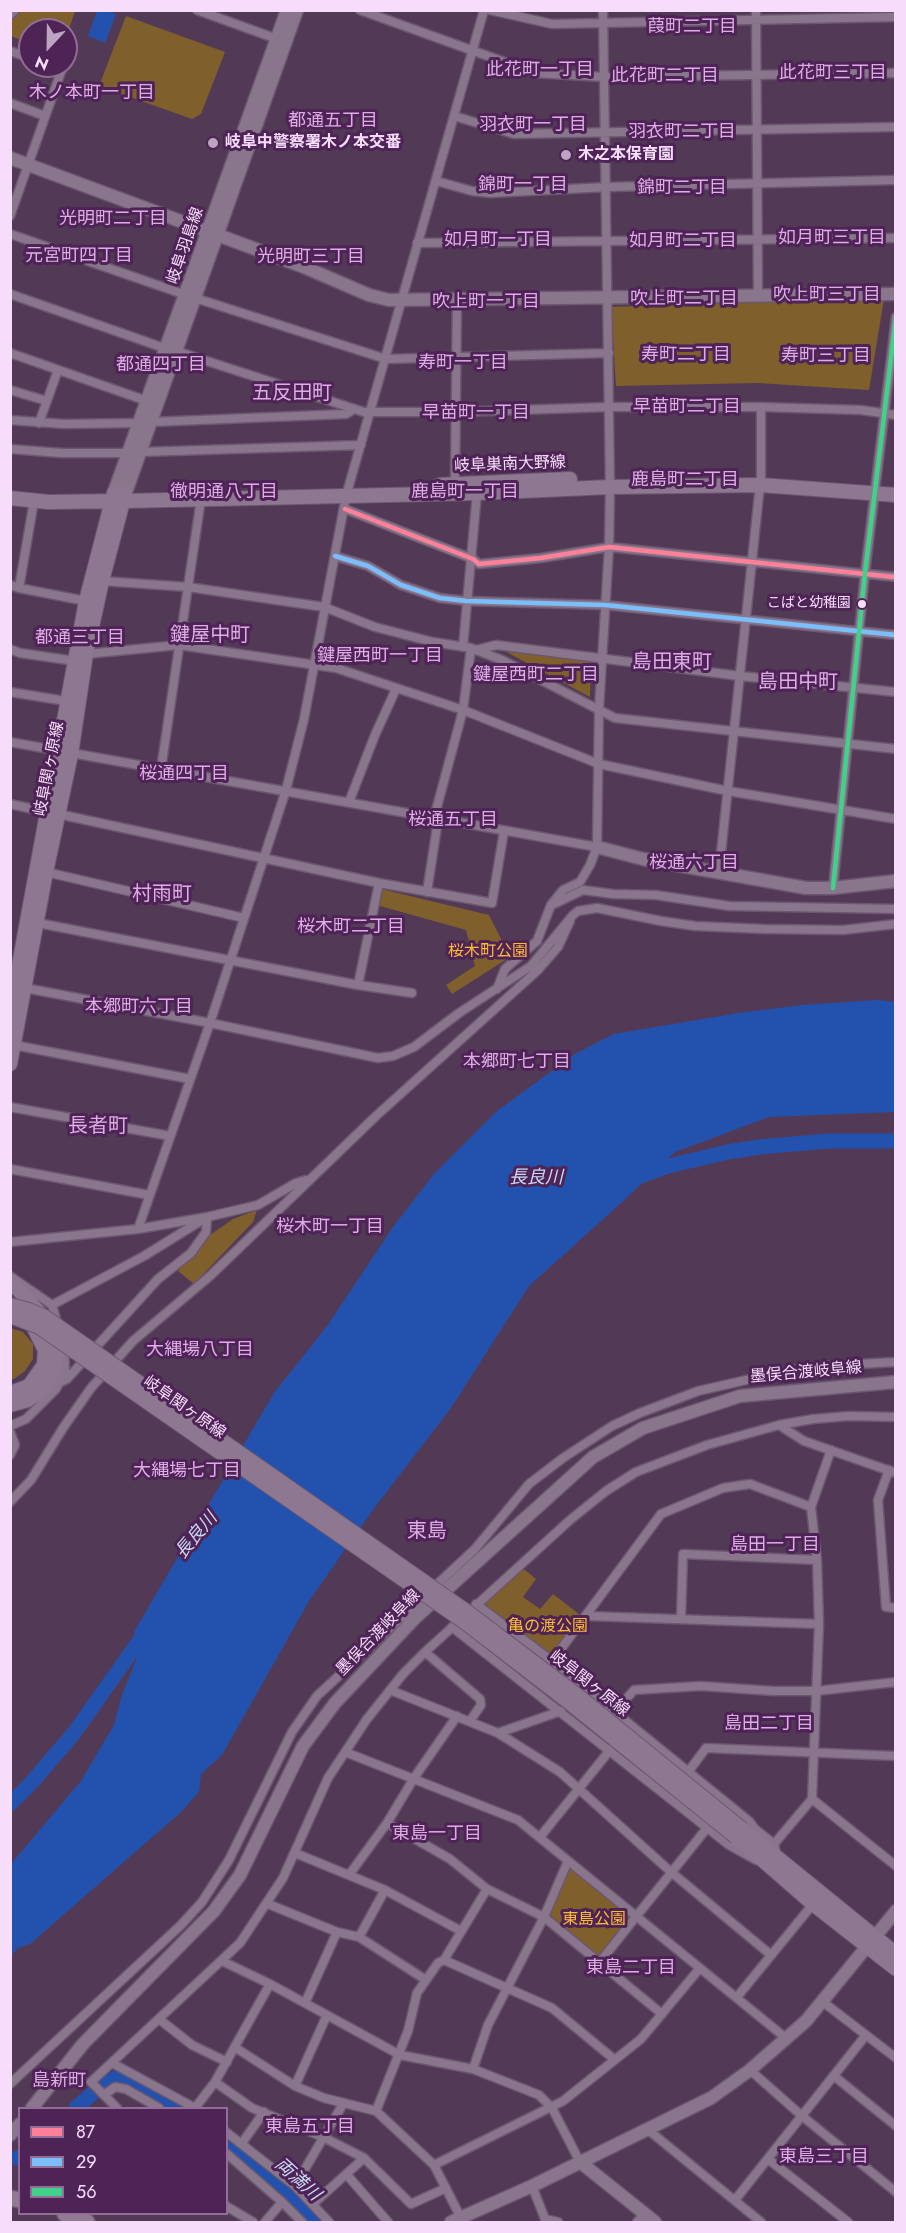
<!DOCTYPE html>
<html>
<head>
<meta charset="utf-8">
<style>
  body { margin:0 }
  #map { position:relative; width:906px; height:2233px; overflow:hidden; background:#523a56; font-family:Jost,sans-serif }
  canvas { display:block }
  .frame { position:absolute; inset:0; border:12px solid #f7ddfb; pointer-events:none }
  .legend { position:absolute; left:18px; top:2107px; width:210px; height:108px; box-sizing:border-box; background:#4e2356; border:2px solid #926d98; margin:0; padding:8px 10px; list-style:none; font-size:18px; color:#f7ddfb }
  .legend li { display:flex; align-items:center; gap:12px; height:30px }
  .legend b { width:30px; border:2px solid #926d98 }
  .north { position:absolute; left:18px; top:18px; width:60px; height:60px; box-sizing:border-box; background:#4e2356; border:2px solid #926d98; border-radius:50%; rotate:202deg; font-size:16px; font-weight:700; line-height:24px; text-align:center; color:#f7ddfb }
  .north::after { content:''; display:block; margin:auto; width:21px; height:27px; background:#bda4c1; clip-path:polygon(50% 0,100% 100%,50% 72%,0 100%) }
</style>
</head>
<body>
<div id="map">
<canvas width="906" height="2233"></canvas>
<div class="frame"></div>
<ul class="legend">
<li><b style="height:8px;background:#ff8098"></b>87</li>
<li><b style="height:8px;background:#7abffc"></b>29</li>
<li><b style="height:8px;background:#40d288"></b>56</li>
</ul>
<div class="north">N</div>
</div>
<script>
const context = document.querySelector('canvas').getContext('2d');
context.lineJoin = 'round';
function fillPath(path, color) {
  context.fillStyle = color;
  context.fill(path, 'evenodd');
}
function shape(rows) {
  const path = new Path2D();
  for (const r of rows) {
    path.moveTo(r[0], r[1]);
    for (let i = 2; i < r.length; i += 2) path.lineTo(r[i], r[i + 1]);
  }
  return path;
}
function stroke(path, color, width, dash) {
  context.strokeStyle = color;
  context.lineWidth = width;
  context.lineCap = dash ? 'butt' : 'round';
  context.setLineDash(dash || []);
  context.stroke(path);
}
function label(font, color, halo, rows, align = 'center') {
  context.font = font + ' Jost,"Noto Sans JP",sans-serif';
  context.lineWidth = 6;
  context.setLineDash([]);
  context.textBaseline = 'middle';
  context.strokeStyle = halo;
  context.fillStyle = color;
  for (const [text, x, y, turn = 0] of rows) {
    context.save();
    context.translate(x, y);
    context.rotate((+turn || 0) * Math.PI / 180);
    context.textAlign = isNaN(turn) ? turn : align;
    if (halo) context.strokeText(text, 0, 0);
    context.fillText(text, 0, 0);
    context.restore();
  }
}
const green = shape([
  [20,11,20,10,75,11,66,38,66,30,30,30,30,44,11,36,11,21],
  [126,16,225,52,201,114,192,119,99,86],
  [884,299,869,390,757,383,616,386,611,307,762,301],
  [499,648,591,661,590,697],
  [381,889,489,915,510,957,452,994,446,985,475,966,466,930,380,906],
  [257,1210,253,1222,194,1284,178,1271,203,1240,233,1219],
  [10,1328,23,1332,33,1344,33,1359,25,1371,14,1379,11,1379],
  [520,1570,525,1570,536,1579,523,1597,540,1609,553,1594,579,1614,580,1618,554,1653,549,1654,486,1605,486,1601],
  [572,1869,630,1916,630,1920,601,1956,598,1957,551,1918,549,1915,569,1870]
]);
const water = shape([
  [97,11,106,11,116,14,105,43,88,36],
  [878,1000,895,1002,895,1112,769,1117,675,1152,621,1203,529,1286,451,1408,372,1511,309,1601,222,1755,201,1774,199,1792,181,1812,30,1944,18,1948,11,1956,11,1864,81,1781,114,1725,122,1695,140,1650,134,1632,274,1393,327,1326,393,1227,434,1174,497,1111,575,1054,614,1034,739,1013,803,1005]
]);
const river = shape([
  [638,1177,668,1166,728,1152,759,1147,828,1141,896,1141],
  [10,1804,32,1782,74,1733,149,1627],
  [76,2108,102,2085,116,2078,134,2083,177,2108],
  [226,2142,283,2190,315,2222],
  [17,2158,20,2157]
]);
const street = shape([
  [197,10,277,39],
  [360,10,535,73,604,77,896,73],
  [490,10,552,24,896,17],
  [756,10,758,296],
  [10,15,15,10],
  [10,51,30,58],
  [10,103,45,116],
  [454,116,514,134,896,127],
  [436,181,472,191,490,193,607,187,896,180],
  [10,216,62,69,53,66],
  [10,234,186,295],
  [417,243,896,238],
  [10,294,167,349],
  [195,298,386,359,609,353],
  [176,351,364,412,456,412,609,407,761,407,861,410,896,415],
  [10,353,147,401],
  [10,390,47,401],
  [761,407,761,476],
  [10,420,64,424,140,423],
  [151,422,346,414,354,409],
  [39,423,58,370],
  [10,449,61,453,129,453],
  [140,452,361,445],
  [455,484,457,300],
  [345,509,473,559,479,564,541,558,609,547,896,577],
  [335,556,368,566,401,585,440,598,467,601,605,605,896,635],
  [102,581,188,587,324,607,375,627,433,642,471,648,502,660,615,718,896,749],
  [10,585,19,588,86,601],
  [19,588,34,501],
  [463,647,477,493],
  [10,649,20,653,75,661],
  [476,650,496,645,740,676,896,692],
  [86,654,179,645,336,668,463,710,599,764,728,791,896,819],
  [10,692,66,701],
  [10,742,597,847],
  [161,769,201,499],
  [349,802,375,735,396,689],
  [10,804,47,812],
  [58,814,379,883,492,903,504,831],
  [46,872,244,918],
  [719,872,760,485],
  [833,888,865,573,896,317],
  [427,892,437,827,434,818,463,710,471,648],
  [554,904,583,890,613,894,656,895,729,906,896,909],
  [38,923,358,985,412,993],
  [358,985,379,883],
  [25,988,210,1023,378,1058,393,1056,414,1047,459,1013,531,966,573,915,578,911,597,908,661,921,695,926,764,929,843,930,896,924],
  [497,989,505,969,537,941,551,905,563,890,580,882,590,865,597,847,599,709,609,547,610,487,603,10],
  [14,1045,190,1079],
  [10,1107,170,1136],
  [10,1169,149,1195],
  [138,1229,210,1023,286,790,304,719,346,496,484,10],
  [10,1242,138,1229,207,1217,258,1205,296,1183,306,1180],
  [10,1276,52,1305],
  [58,1326,52,1305,144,1256,207,1217],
  [61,1382,67,1379,158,1279,191,1253,206,1232,207,1217],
  [779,1425,804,1441,896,1473],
  [10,1426,26,1419,56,1389,65,1371,64,1345],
  [10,1432,15,1445,10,1455],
  [889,1470,878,1500,886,1607,896,1608],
  [10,1502,31,1480,63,1428,91,1388,133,1341,210,1276,376,1116,538,970,558,947,570,921],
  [476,1604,552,1661,749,1821,755,1829,774,1844],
  [587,1616,819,1624],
  [681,1618,683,1554,817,1560],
  [452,1627,729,1845,756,1860],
  [425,1652,480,1699,481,1705,470,1721],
  [552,1661,661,1514,723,1488,750,1484,811,1507],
  [390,1690,498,1733,560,1772,671,1872,771,1955],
  [615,1712,634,1690,701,1686,773,1691,816,1691,896,1682],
  [498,1733,561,1711],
  [345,1752,518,1820,787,2039],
  [688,1772,706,1748,896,1756],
  [812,1799,896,1866],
  [387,1823,450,1859,487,1889,544,1917,662,2014],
  [540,1837,610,1750],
  [295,1853,385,1890,461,1931],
  [777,1857,774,1844,812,1799,819,1624,817,1560,811,1507,831,1450],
  [349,1875,387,1823,414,1778,457,1716],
  [268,1904,337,1932,359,1937,426,1980],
  [359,1937,385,1890],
  [444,1960,552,2008,615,2060],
  [222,1961,270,1984,400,2055,473,2069,539,2095,552,2108,580,2162],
  [599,1963,707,1828],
  [737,1997,813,1904],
  [823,2002,896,2058],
  [305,2003,337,1932],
  [159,2019,192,2045,227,2062],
  [236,2048,295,2086,324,2098,376,2111,434,2165,461,2218],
  [112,2063,195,2108,215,2082,270,1984],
  [473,2069,488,2025,544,1917,568,1861],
  [750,2070,802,2116,896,2192],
  [834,2076,896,2126],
  [215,2082,252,2108,323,2137,364,2158,411,2204,446,2188],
  [10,2084,181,1925,202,1902,229,1860,292,1732,317,1696,475,1549,529,1484,563,1458,612,1426,640,1413,698,1391,790,1370,821,1366,896,1362],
  [295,2086,327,2015],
  [104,2095,115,2087,126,2089,159,2108],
  [117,2108,91,2082,240,1943,283,1878,328,1778,367,1719,403,1674,425,1652,570,1520,606,1491,636,1472,707,1445,779,1425,813,1419,849,1416,896,1417],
  [376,2111,408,2031,417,1993,438,1963,444,1960,487,1889],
  [647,2129,761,2222],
  [226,2132,295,2186,329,2222],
  [242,2143,264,2112],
  [226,2153,282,2202,302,2222],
  [768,2159,848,2222],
  [434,2165,563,2101,641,2039,700,1968],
  [347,2175,388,2222],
  [295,2186,343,2104],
  [532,2186,545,2219,558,2222],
  [735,2200,866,2035],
  [313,2204,364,2158],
  [226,2206,253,2222],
  [265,2222,282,2202],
  [637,2222,645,2214]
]);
const secondary = shape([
  [10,158,304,267,369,295,389,300,896,294],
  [114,492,287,10],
  [126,492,297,10],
  [597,847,643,859,806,888,833,888,896,881],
  [32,2108,83,2044,214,1911,240,1875,303,1746,335,1703,415,1618,593,1457,643,1428,740,1396,896,1382],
  [10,2135,20,2124],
  [580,2162,655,2222],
  [451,2222,532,2186,711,2098,750,2070,806,2021,896,1911]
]);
const primary = shape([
  [439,485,570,479],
  [10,498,48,502,124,501,477,493,610,487,760,485,896,495],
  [10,1014,86,601,114,493],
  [10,1064,46,872,71,754,86,654,102,581,125,494],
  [10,1281,39,1312,57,1350,55,1368,44,1389,28,1400,10,1405],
  [10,1393,29,1386,44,1365,45,1350,30,1320],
  [742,1829,896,1954],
  [736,1837,813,1904,896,1969]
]);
const highway = shape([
  [10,2198,20,2200],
  [65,2214,87,2222]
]);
const primaryBridge = shape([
  [10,1305,29,1310,45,1317,469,1613,577,1695,742,1829],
  [10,1316,39,1327,463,1621,570,1703,736,1837]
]);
const bus1 = shape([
  [345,509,473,559,479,564,541,558,609,547,894,577]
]);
const bus2 = shape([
  [335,556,368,566,401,585,440,598,467,601,605,605,896,635]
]);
const bus3 = shape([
  [833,888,865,573,896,317]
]);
const markers = [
  [213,143,6,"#bda4c1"],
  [566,155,6,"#bda4c1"],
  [862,604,5,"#f7ddfb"]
];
const busNames = [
  ["こばと幼稚園",851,604]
];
const poiNames = [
  ["岐阜中警察署木ノ本交番",225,143],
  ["木之本保育園",578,155]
];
const streetNames = [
  ["岐阜羽島線",186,246,-71],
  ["岐阜巣南大野線",510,465,-2],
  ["岐阜関ヶ原線",50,769,-79],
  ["墨俣合渡岐阜線",806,1373,-5],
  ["岐阜関ヶ原線",184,1408,35],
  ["墨俣合渡岐阜線",379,1633,-46],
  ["岐阜関ヶ原線",589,1684,38]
];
const parkNames = [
  ["桜木町公園",488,952],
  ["亀の渡公園",548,1627],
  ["東島公園",594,1920]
];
const neighbourhoodNames = [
  ["葭町二丁目",692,28],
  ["此花町一丁目",540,71],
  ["此花町三丁目",833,74],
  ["此花町二丁目",665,77],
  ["木ノ本町一丁目",92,94],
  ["都通五丁目",333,122],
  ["羽衣町一丁目",533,126],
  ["羽衣町二丁目",682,133],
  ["錦町一丁目",523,186],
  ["錦町二丁目",682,189],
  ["光明町二丁目",113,220],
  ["如月町三丁目",832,239],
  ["如月町一丁目",498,241],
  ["如月町二丁目",683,242],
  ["元宮町四丁目",79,257],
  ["光明町三丁目",311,258],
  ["吹上町三丁目",827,296],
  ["吹上町二丁目",684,300],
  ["吹上町一丁目",486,303],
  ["寿町二丁目",686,356],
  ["寿町三丁目",826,357],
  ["寿町一丁目",463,364],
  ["都通四丁目",161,366],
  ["早苗町二丁目",687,408],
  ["早苗町一丁目",476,414],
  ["鹿島町二丁目",685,481],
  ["徹明通八丁目",224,493],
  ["鹿島町一丁目",465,493],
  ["都通三丁目",80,639],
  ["鍵屋西町一丁目",380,657],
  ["鍵屋西町二丁目",536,676],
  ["桜通四丁目",184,775],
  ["桜通五丁目",453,821],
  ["桜通六丁目",694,864],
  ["桜木町二丁目",351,928],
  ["本郷町六丁目",139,1008],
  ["本郷町七丁目",517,1063],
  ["桜木町一丁目",330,1228],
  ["大縄場八丁目",200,1351],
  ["大縄場七丁目",187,1472],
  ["島田一丁目",775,1546],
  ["島田二丁目",769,1725],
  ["東島一丁目",437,1835],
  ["東島二丁目",631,1969],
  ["島新町",59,2082],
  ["東島五丁目",310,2128],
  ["東島三丁目",824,2158]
];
const waterNames = [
  ["長良川",536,1179],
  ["長良川",197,1536,-50],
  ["両満川",297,2180,42]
];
const quarterNames = [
  ["五反田町",292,394],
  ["鍵屋中町",210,636],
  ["島田東町",672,663],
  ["島田中町",798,683],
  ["村雨町",162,895],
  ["長者町",98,1127],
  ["東島",427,1532]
];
fillPath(green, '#7f5f2b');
fillPath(water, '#2352ae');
stroke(river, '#2352ae', 15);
stroke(street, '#6c5770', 11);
stroke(secondary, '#6c5770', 15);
stroke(primary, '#6c5770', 16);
stroke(highway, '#6c5770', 18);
stroke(street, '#89768c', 8);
stroke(secondary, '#89768c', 12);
stroke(primary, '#8e7891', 14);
stroke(highway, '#907b93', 15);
stroke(primaryBridge, '#6c5770', 16, []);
stroke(primaryBridge, '#8e7891', 14);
stroke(bus1, '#ff8098', 4.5);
stroke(bus2, '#7abffc', 4.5);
stroke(bus3, '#40d288', 4.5);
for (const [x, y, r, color] of markers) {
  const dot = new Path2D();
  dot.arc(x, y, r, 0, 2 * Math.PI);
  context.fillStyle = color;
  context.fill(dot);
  stroke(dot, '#4e2356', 2);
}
label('14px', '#f7ddfb', '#4e2356', busNames, 'right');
label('bold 16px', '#f7ddfb', '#4e2356', poiNames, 'left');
label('16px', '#f7ddfb', '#4e2356', streetNames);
label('16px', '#fcbc33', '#4e2356', parkNames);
label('18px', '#dface8', '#4e2356', neighbourhoodNames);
label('italic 18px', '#cbdaf4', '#4e2356', waterNames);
label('20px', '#dface8', '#4e2356', quarterNames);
</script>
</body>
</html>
